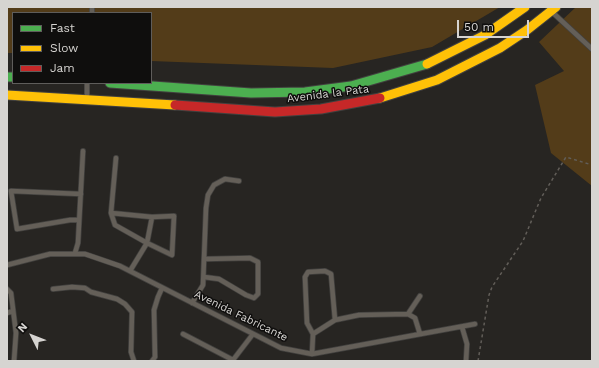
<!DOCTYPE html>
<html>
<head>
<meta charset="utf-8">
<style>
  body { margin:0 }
  #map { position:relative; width:599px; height:368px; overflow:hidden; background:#272522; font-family:"Work Sans",sans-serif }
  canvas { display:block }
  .frame { position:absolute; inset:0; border:8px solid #d6d4d1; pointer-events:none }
  .legend { position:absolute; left:12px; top:12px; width:140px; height:72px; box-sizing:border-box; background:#0f0e0d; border:1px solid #5f5d5b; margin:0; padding:5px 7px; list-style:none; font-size:12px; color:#d6d4d1 }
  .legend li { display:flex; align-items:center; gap:8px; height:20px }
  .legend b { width:20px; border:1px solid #5f5d5b }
  .north { position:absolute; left:12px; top:316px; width:40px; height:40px; -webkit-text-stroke:3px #0f0e0d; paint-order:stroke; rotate:312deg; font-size:11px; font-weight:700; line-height:16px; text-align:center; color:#d6d4d1 }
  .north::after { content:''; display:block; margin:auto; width:14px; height:18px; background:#d6d4d1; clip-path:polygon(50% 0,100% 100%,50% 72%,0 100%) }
  .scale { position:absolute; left:457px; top:20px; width:72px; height:18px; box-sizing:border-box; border:2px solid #d6d4d1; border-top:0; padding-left:5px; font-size:12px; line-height:14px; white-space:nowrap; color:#d6d4d1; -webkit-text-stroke:3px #0f0e0d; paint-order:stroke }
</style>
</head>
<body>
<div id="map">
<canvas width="599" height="368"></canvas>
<div class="frame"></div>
<ul class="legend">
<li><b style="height:5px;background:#4caf50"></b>Fast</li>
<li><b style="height:5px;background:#ffc107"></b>Slow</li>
<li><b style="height:5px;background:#c62828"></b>Jam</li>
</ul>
<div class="north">N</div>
<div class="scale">50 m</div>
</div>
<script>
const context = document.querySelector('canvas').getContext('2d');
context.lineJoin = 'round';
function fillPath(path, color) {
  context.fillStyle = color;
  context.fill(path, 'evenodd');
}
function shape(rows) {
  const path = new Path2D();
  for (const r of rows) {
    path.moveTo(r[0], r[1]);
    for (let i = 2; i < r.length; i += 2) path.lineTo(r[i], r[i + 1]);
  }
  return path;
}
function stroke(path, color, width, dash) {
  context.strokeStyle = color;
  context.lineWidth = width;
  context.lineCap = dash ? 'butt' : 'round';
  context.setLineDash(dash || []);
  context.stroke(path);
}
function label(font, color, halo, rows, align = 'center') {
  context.font = font + ' "Work Sans",sans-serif';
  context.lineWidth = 3;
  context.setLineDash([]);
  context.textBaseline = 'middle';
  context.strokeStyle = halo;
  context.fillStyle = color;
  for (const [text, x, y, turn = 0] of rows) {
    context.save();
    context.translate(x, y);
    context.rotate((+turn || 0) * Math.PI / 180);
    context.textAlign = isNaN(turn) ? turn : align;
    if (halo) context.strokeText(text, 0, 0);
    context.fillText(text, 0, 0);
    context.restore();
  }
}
const green = shape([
  [7,7,500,7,432,47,333,68,151,61,151,13,13,13,13,53,7,53],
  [576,7,592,7,592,186,551,153,535,85,564,71,539,42]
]);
const path = shape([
  [478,361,489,295,492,287,523,241,541,198,566,157,592,165]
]);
const lane = shape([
  [551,11,592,49],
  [92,13,92,7],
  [87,99,87,83],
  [116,158,111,213,152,217,147,243,130,271],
  [111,213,115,225,147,243,172,255,174,216,152,217],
  [79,220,70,220,17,229,11,191,81,194],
  [75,253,78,243,83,151],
  [7,265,50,254,85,254,120,266,281,348,312,354,475,324],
  [204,277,219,279,246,295,254,298,258,294,258,262,250,258,205,259],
  [7,289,11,293,16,333,14,361],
  [53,289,72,287,85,288,91,292,117,299,125,304,132,312,131,352,134,361],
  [192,303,203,285,206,208,208,195,214,185,225,179,239,181],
  [7,313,13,311],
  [408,314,420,296],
  [462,327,467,344,466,361],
  [183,334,233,360,253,334],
  [313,334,335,320],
  [312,354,313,334,307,323,305,277,308,272,325,271,331,274,335,320,359,315,408,314,415,318,420,334],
  [152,361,155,357,154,310,158,297,162,288]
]);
const fast = shape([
  [7,77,13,77],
  [110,83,251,93,305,92,351,86,427,64]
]);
const slow = shape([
  [427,64,485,35,525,7],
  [7,95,175,105],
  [380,98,437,80,500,48,527,30,556,7]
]);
const jam = shape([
  [175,105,275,112,321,109,380,98]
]);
const streetNames = [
  ["Avenida la Pata",328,94,-7],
  ["Avenida Fabricante",241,316,26]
];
fillPath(green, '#533c19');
stroke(lane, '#42413f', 6);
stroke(fast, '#42413f', 11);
stroke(slow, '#42413f', 11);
stroke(jam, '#42413f', 11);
stroke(path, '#625e59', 1.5, [3, 3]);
stroke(lane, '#645f58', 4.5);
stroke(fast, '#4caf50', 9);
stroke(slow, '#ffc107', 9);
stroke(jam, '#c62828', 9);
label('11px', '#d6d4d1', '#0f0e0d', streetNames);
</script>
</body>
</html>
